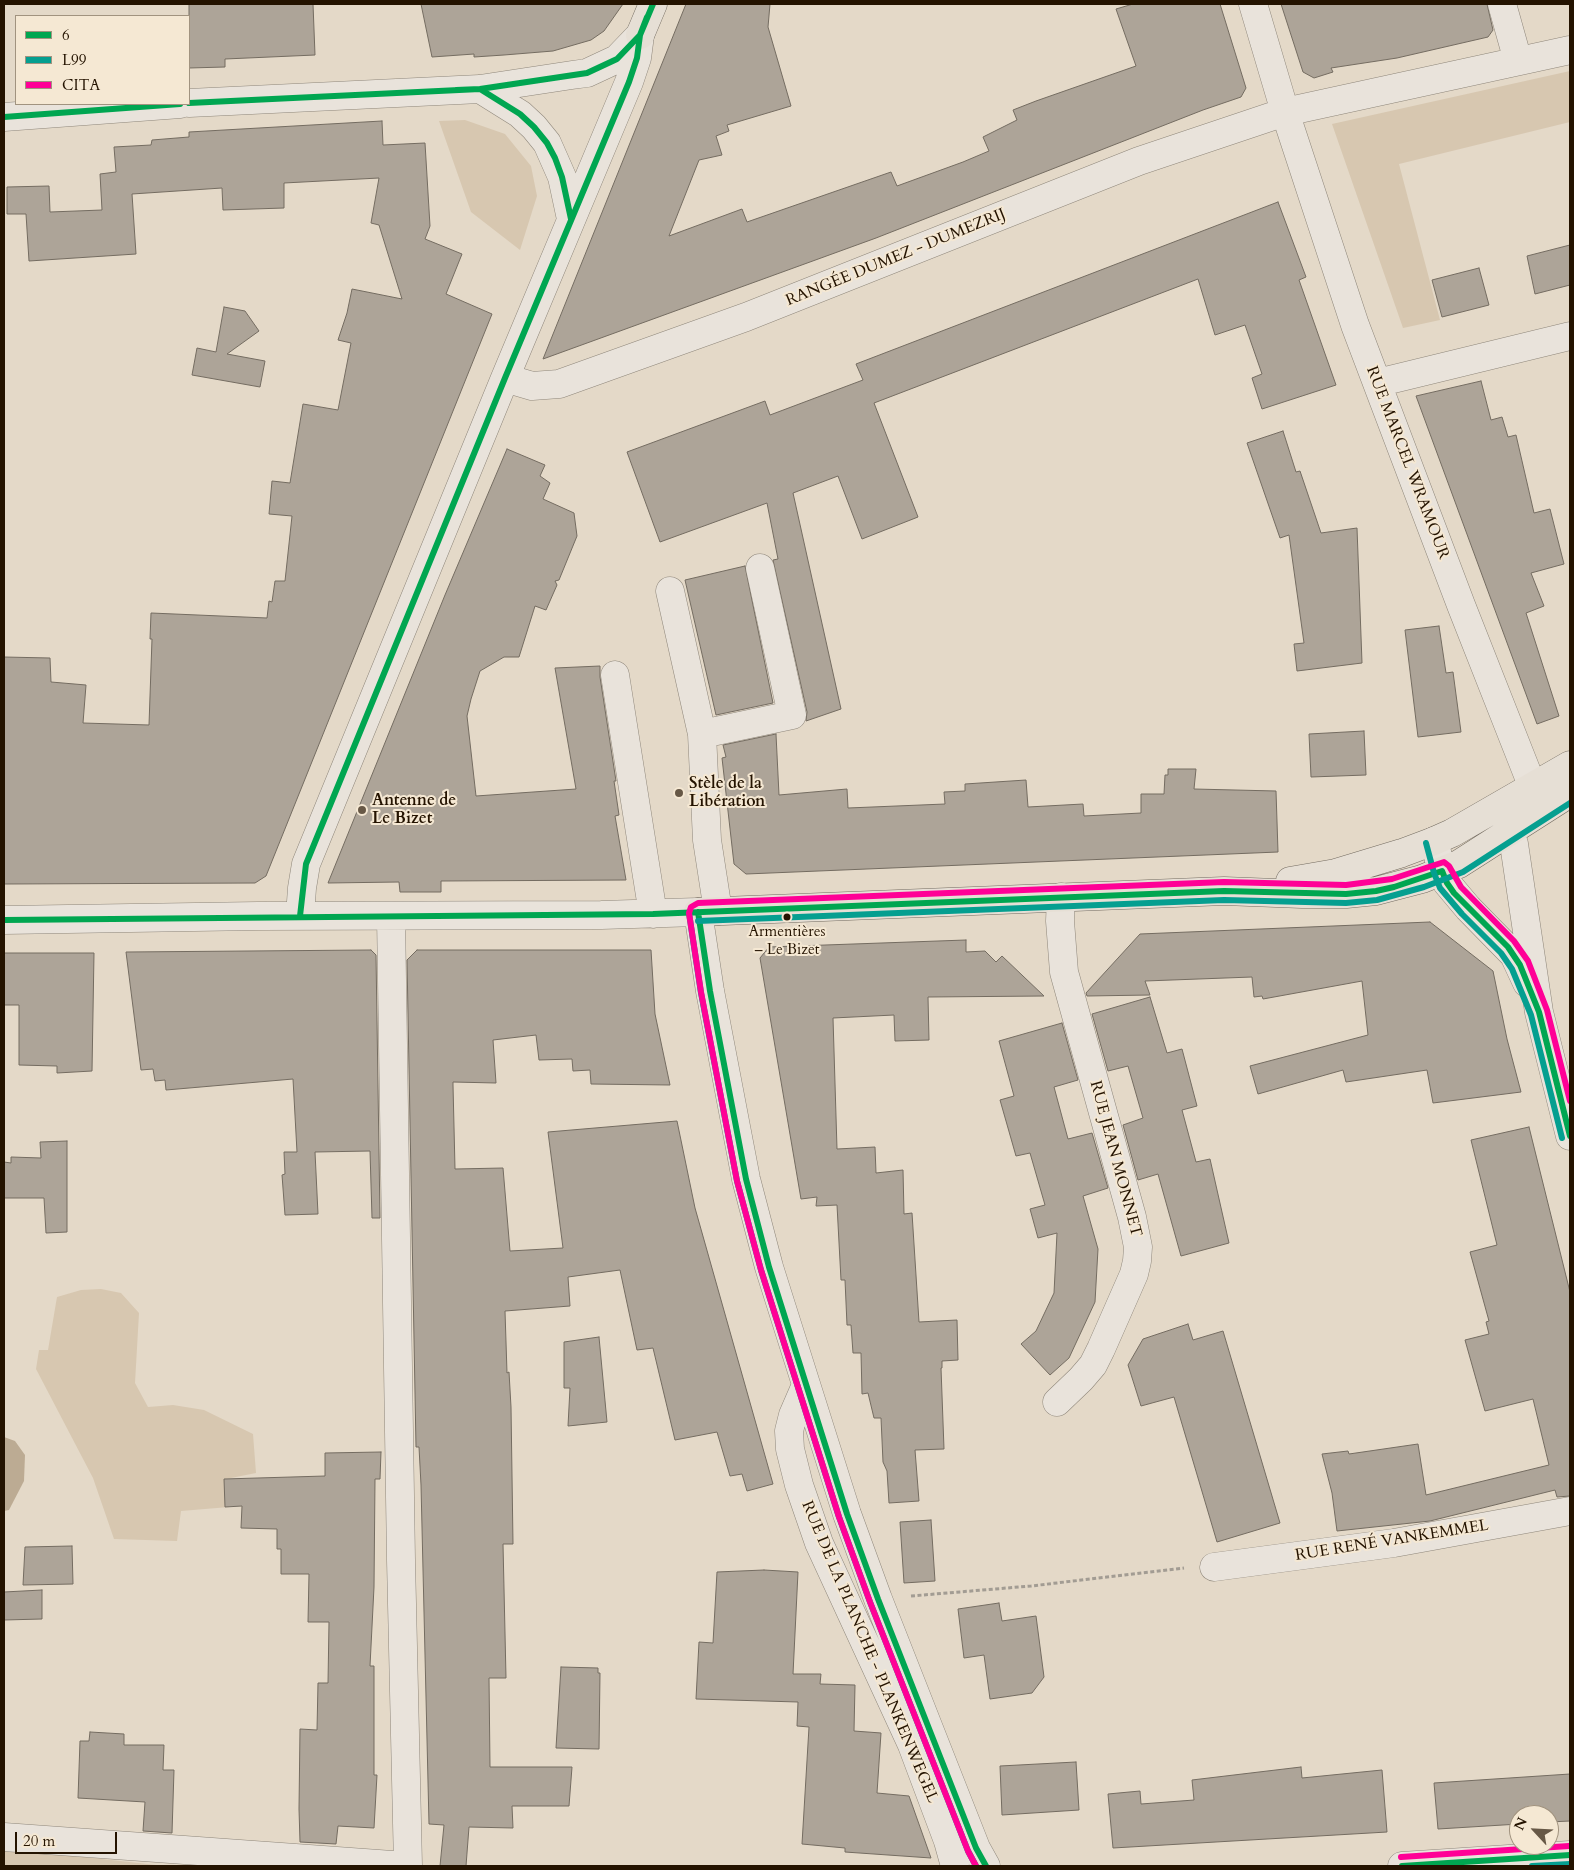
<!DOCTYPE html>
<html>
<head>
<meta charset="utf-8">
<style>
  body { margin:0 }
  #map { position:relative; width:1574px; height:1870px; overflow:hidden; background:#e4d9c8; font-family:Cardo,serif }
  canvas { display:block }
  .frame { position:absolute; inset:0; border:5px solid #241300; pointer-events:none }
  .legend { position:absolute; left:15px; top:15px; width:175px; height:90px; box-sizing:border-box; background:#f5e8d3; border:1px solid #a1937f; margin:0; padding:6px 9px; list-style:none; font-size:15px; color:#241300 }
  .legend li { display:flex; align-items:center; gap:10px; height:25px }
  .legend b { width:25px; border:1px solid #a1937f }
  .north { position:absolute; left:1509px; top:1805px; width:50px; height:50px; box-sizing:border-box; background:#f5e8d3; border:1px solid #a1937f; border-radius:50%; rotate:295deg; font-size:14px; font-weight:700; line-height:20px; text-align:center; color:#241300 }
  .north::after { content:''; display:block; margin:auto; width:18px; height:22px; background:#675846; clip-path:polygon(50% 0,100% 100%,50% 72%,0 100%) }
  .scale { position:absolute; left:15px; top:1832px; width:102px; height:22px; box-sizing:border-box; border:2px solid #241300; border-top:0; padding-left:6px; font-size:15px; line-height:18px; white-space:nowrap; color:#241300; -webkit-text-stroke:4px #f5e8d3; paint-order:stroke }
</style>
</head>
<body>
<div id="map">
<canvas width="1574" height="1870"></canvas>
<div class="frame"></div>
<ul class="legend">
<li><b style="height:6px;background:#00a651"></b>6</li>
<li><b style="height:6px;background:#059f90"></b>L99</li>
<li><b style="height:6px;background:#ff0096"></b>CITA</li>
</ul>
<div class="north">N</div>
<div class="scale">20 m</div>
</div>
<script>
const context = document.querySelector('canvas').getContext('2d');
context.lineJoin = 'round';
function fillPath(path, color) {
  context.fillStyle = color;
  context.fill(path, 'evenodd');
}
function shape(rows) {
  const path = new Path2D();
  for (const r of rows) {
    path.moveTo(r[0], r[1]);
    for (let i = 2; i < r.length; i += 2) path.lineTo(r[i], r[i + 1]);
  }
  return path;
}
function stroke(path, color, width, dash) {
  context.strokeStyle = color;
  context.lineWidth = width;
  context.lineCap = dash ? 'butt' : 'round';
  context.setLineDash(dash || []);
  context.stroke(path);
}
function label(font, color, halo, rows, align = 'center') {
  context.font = font + ' Cardo,serif';
  context.lineWidth = 4;
  context.setLineDash([]);
  context.textBaseline = 'middle';
  context.strokeStyle = halo;
  context.fillStyle = color;
  for (const [text, x, y, turn = 0] of rows) {
    context.save();
    context.translate(x, y);
    context.rotate((+turn || 0) * Math.PI / 180);
    context.textAlign = isNaN(turn) ? turn : align;
    if (halo) context.strokeText(text, 0, 0);
    context.fillText(text, 0, 0);
    context.restore();
  }
}
const green = shape([
  [1570,71,1570,122,1399,164,1440,320,1403,328,1332,124],
  [465,120,505,134,531,166,537,196,520,250,471,212,439,121],
  [101,1289,121,1293,139,1313,135,1383,148,1407,173,1405,204,1410,253,1434,256,1473,226,1479,229,1507,181,1511,177,1541,114,1539,93,1478,36,1369,39,1350,48,1350,57,1297,81,1290],
  [4,1848,165,1866,4,1866]
]);
const water = shape([
  [4,1437,15,1441,25,1455,24,1481,9,1510,4,1511]
]);
const building = shape([
  [189,4,313,4,315,55,225,59,225,67,189,68,189,4],
  [421,4,623,4,604,31,591,40,553,51,504,55,474,57,474,54,432,57,421,4],
  [686,4,770,4,768,27,791,106,727,125,729,131,716,136,722,155,699,160,669,236,742,209,747,222,891,172,897,186,963,162,989,151,983,137,1017,120,1013,110,1036,101,1136,66,1116,9,1133,4,1220,4,1246,88,1241,97,1203,110,876,238,543,359,686,4],
  [1281,4,1487,4,1493,30,1488,37,1397,58,1331,68,1333,72,1314,78,1303,72,1281,4],
  [382,121,383,145,425,143,430,226,425,239,462,254,446,294,492,314,266,876,255,883,4,884,4,657,50,658,51,682,86,685,83,723,149,725,152,639,150,639,151,613,267,618,269,601,272,602,275,581,285,581,292,516,269,514,272,481,290,483,303,404,338,410,351,343,338,340,347,313,352,289,402,299,379,225,371,223,379,178,284,183,284,208,223,210,222,188,132,194,136,254,29,261,26,214,7,214,7,187,49,186,50,212,102,210,100,174,116,172,114,147,151,145,152,140,189,137,189,132,382,121],
  [1278,202,1306,277,1299,280,1336,385,1262,409,1252,378,1262,374,1245,325,1215,335,1198,279,874,403,918,517,862,539,838,476,793,493,841,709,806,721,807,712,773,560,778,559,767,503,660,542,627,452,765,401,770,415,863,380,856,364,1278,202],
  [1570,245,1570,285,1535,294,1527,256,1570,245],
  [1479,268,1489,305,1442,317,1432,280,1479,268],
  [224,307,245,311,259,331,227,354,265,361,260,387,192,375,197,348,216,352,224,307],
  [1481,381,1491,420,1502,417,1508,437,1516,435,1534,513,1550,509,1564,564,1531,573,1544,606,1526,613,1559,716,1537,724,1416,396,1481,381],
  [1283,431,1296,472,1300,471,1321,533,1357,528,1362,663,1297,671,1294,644,1304,643,1289,535,1280,538,1247,443,1283,431],
  [507,449,545,465,540,476,550,483,543,499,574,513,577,536,559,580,555,581,557,585,546,610,535,606,519,657,504,657,480,671,471,699,467,716,476,796,576,789,555,668,600,666,600,677,616,781,614,781,619,815,615,816,626,880,441,881,441,892,400,892,399,882,328,883,445,595,507,449],
  [745,566,773,703,716,715,685,580,745,566],
  [1439,626,1446,673,1453,672,1461,732,1418,737,1405,630,1439,626],
  [1364,731,1366,775,1311,777,1309,734,1364,731],
  [776,734,779,795,847,789,848,808,945,804,944,792,965,791,965,784,1026,780,1028,807,1083,804,1084,816,1141,813,1141,794,1164,794,1165,775,1168,775,1168,769,1196,769,1194,789,1276,791,1278,852,746,874,734,864,722,758,726,757,723,745,776,734],
  [1430,922,1493,971,1507,1039,1521,1092,1433,1103,1427,1070,1346,1082,1343,1070,1258,1094,1250,1066,1368,1035,1362,981,1263,999,1262,996,1254,997,1252,977,1145,981,1150,995,1087,996,1086,993,1140,934,1430,922],
  [966,940,966,952,985,951,996,962,1002,956,1044,996,928,997,929,1040,895,1041,894,1015,833,1018,837,1149,875,1147,876,1173,903,1170,904,1214,912,1213,919,1322,957,1320,958,1360,942,1361,942,1368,941,1368,944,1449,915,1450,919,1501,889,1503,887,1471,883,1462,881,1418,874,1418,868,1393,862,1394,861,1353,853,1353,851,1325,847,1325,845,1280,841,1280,837,1205,816,1206,817,1197,801,1199,760,958,769,947,966,940],
  [371,950,376,955,380,1218,372,1218,370,1151,315,1152,318,1214,285,1215,282,1175,285,1174,284,1152,297,1152,293,1079,166,1090,165,1080,155,1081,153,1069,141,1070,126,952,371,950],
  [417,950,651,950,655,1014,670,1085,591,1084,590,1070,573,1071,572,1059,539,1060,536,1035,493,1040,496,1083,453,1082,453,1085,455,1169,503,1168,510,1251,563,1248,548,1132,677,1121,695,1208,773,1484,747,1491,742,1474,730,1476,717,1432,675,1440,653,1348,637,1350,620,1270,568,1277,570,1306,505,1311,507,1373,509,1372,511,1407,513,1544,503,1544,506,1678,489,1678,490,1767,572,1767,569,1806,512,1806,513,1828,469,1827,466,1866,440,1866,444,1825,429,1824,421,1485,419,1447,416,1447,407,960,417,950],
  [4,953,94,953,92,1071,57,1073,57,1066,19,1065,19,1005,4,1005,4,953],
  [1150,997,1167,1053,1182,1049,1197,1106,1182,1110,1196,1162,1210,1159,1229,1243,1181,1256,1158,1174,1138,1180,1123,1125,1143,1118,1128,1066,1108,1071,1092,1014,1150,997],
  [1062,1023,1078,1080,1054,1087,1068,1139,1092,1133,1108,1188,1083,1196,1098,1249,1095,1302,1069,1358,1050,1375,1021,1344,1036,1331,1054,1293,1057,1233,1038,1238,1030,1209,1045,1205,1030,1153,1016,1156,1000,1100,1014,1096,999,1041,1062,1023],
  [1529,1127,1570,1292,1570,1496,1557,1497,1555,1490,1430,1521,1337,1531,1332,1493,1322,1454,1348,1451,1349,1454,1418,1444,1426,1495,1549,1465,1533,1399,1485,1411,1465,1340,1489,1334,1486,1322,1489,1321,1470,1252,1497,1245,1471,1140,1529,1127],
  [67,1141,67,1232,46,1233,44,1198,4,1198,4,1162,11,1163,11,1157,41,1158,40,1142,67,1141],
  [1188,1324,1193,1340,1223,1331,1280,1523,1217,1542,1174,1397,1141,1406,1128,1365,1143,1339,1188,1324],
  [599,1337,607,1422,568,1426,570,1388,564,1388,564,1342,599,1337],
  [381,1452,380,1479,375,1479,374,1587,370,1666,374,1666,374,1775,377,1775,374,1828,338,1826,336,1844,300,1842,299,1809,300,1729,317,1730,318,1683,328,1683,329,1622,308,1622,309,1574,281,1574,281,1549,277,1549,277,1529,241,1528,242,1506,225,1507,224,1479,325,1476,325,1453,381,1452],
  [931,1520,935,1581,904,1583,900,1522,931,1520],
  [72,1546,73,1584,23,1585,25,1547,72,1546],
  [764,1570,798,1572,793,1674,821,1674,820,1684,855,1685,854,1731,881,1733,877,1793,909,1796,931,1858,845,1852,845,1848,802,1844,809,1727,797,1726,798,1702,696,1699,699,1642,713,1643,717,1572,764,1570],
  [42,1590,42,1619,4,1620,4,1592,42,1590],
  [999,1603,1002,1621,1036,1616,1044,1677,1032,1693,990,1699,984,1655,964,1658,958,1609,999,1603],
  [561,1667,598,1668,598,1673,600,1673,599,1749,556,1748,561,1667],
  [90,1732,124,1734,124,1745,164,1745,163,1770,174,1770,172,1833,143,1831,145,1802,78,1798,80,1741,89,1741,90,1732],
  [1076,1762,1079,1810,1002,1815,1000,1766,1076,1762],
  [1301,1767,1302,1778,1382,1770,1387,1832,1113,1848,1108,1794,1140,1791,1141,1804,1194,1800,1192,1780,1301,1767],
  [1570,1774,1570,1821,1549,1822,1549,1815,1519,1815,1519,1824,1438,1829,1434,1783,1570,1774]
]);
const path = shape([
  [911,1596,1031,1586,1184,1568]
]);
const minor = shape([
  [1253,4,1285,112,1355,325,1461,605,1541,808],
  [1502,4,1518,61],
  [480,89,520,114,534,127,547,143,562,177,571,219],
  [189,103,480,89,572,75,587,73,617,59,640,35],
  [4,117,180,104],
  [505,378,532,386,559,384,746,317,1139,161,1285,112,1570,50],
  [1377,383,1570,336],
  [670,591,702,734],
  [615,675,653,914],
  [1503,810,1514,844,1539,1012,1570,1136],
  [1434,841,1442,871,1447,883,1468,908,1514,955,1527,983],
  [718,911,707,840,702,734,792,715,760,568],
  [300,916,302,888,306,864,505,378,629,82,637,58,640,35],
  [391,916,401,1560,408,1866],
  [4,920,258,916,601,915,698,912,710,991,746,1179,769,1267,847,1514,878,1599,976,1848,986,1866],
  [806,1385,793,1415,789,1431,790,1449,799,1485,819,1543,912,1745,948,1841,955,1866],
  [1057,1402,1081,1379,1093,1365,1101,1349,1134,1274,1137,1261,1138,1247,1132,1217,1064,972,1060,921,1061,897],
  [1214,1567,1394,1543,1570,1511],
  [4,1837,406,1866],
  [1402,1866,1570,1855]
]);
const major = shape([
  [640,35,653,4],
  [1290,881,1336,873,1402,853,1434,841,1452,833,1570,765],
  [698,912,1224,891,1302,894,1346,894,1376,891,1422,879,1459,864,1570,793]
]);
const bus1 = shape([
  [456,90,480,89,520,114,534,127,547,143,555,158,562,177,571,219],
  [189,103,480,89,587,73,617,59,640,35,647,17],
  [4,117,180,104],
  [698,912,710,991,746,1179,769,1267,847,1514,878,1599,976,1848,986,1866],
  [300,916,306,864,505,378,629,82,637,58,640,35,653,4],
  [4,920,653,914,1224,891,1346,894,1376,891,1394,887,1442,871,1447,883,1454,893,1508,947,1520,965,1539,1012,1570,1136],
  [1402,1866,1570,1855]
]);
const bus2 = shape([
  [1426,843,1434,873,1440,888,1462,914,1501,953,1512,969,1531,1015,1562,1138],
  [689,913,701,993,737,1181,761,1270,839,1517,870,1602,968,1851,976,1866],
  [698,921,1224,900,1346,903,1377,900,1424,887,1463,872,1570,803],
  [1532,1866,1570,1864]
]);
const bus3 = shape([
  [1401,1857,1569,1846],
  [976,1866,968,1851,870,1602,839,1517,761,1270,737,1181,701,992,689,913,691,907,698,903,1224,882,1346,885,1392,879,1444,862,1449,866,1461,887,1514,941,1528,961,1547,1010,1570,1101]
]);
const markers = [
  [679,793,5,"#675846"],
  [362,810,5,"#675846"],
  [787,917,4.5,"#241300"]
];
const busNames = [
  ["Armentières",787,933],
  ["– Le Bizet",787,951]
];
const streetNames = [
  ["RANGÉE DUMEZ - DUMEZRIJ",896,258,-22],
  ["RUE MARCEL WRAMOUR",1407,463,69],
  ["RUE JEAN MONNET",1115,1159,75],
  ["RUE RENÉ VANKEMMEL",1392,1541,-9],
  ["RUE DE LA PLANCHE - PLANKENWEGEL",869,1652,67]
];
const poiNames = [
  ["Stèle de la",689,784],
  ["Libération",689,802],
  ["Antenne de",372,801],
  ["Le Bizet",372,819]
];
fillPath(green, '#d7c7b0');
fillPath(water, '#bcab93');
fillPath(building, '#ada498');
stroke(building, '#746c61', 1);
stroke(minor, '#8f877b', 29);
stroke(major, '#746c61', 29);
stroke(path, '#a29c93', 3, [4, 2.5]);
stroke(minor, '#e9e3db', 28);
stroke(major, '#e6dfd5', 28);
stroke(bus1, '#00a651', 6);
stroke(bus2, '#059f90', 6);
stroke(bus3, '#ff0096', 6);
for (const [x, y, r, color] of markers) {
  const dot = new Path2D();
  dot.arc(x, y, r, 0, 2 * Math.PI);
  context.fillStyle = color;
  context.fill(dot);
  stroke(dot, '#f5e8d3', 2);
}
label('15px', '#241300', '#f5e8d3', busNames);
label('16px', '#241300', '#f5e8d3', streetNames);
label('bold 16px', '#241300', '#f5e8d3', poiNames, 'left');
</script>
</body>
</html>
